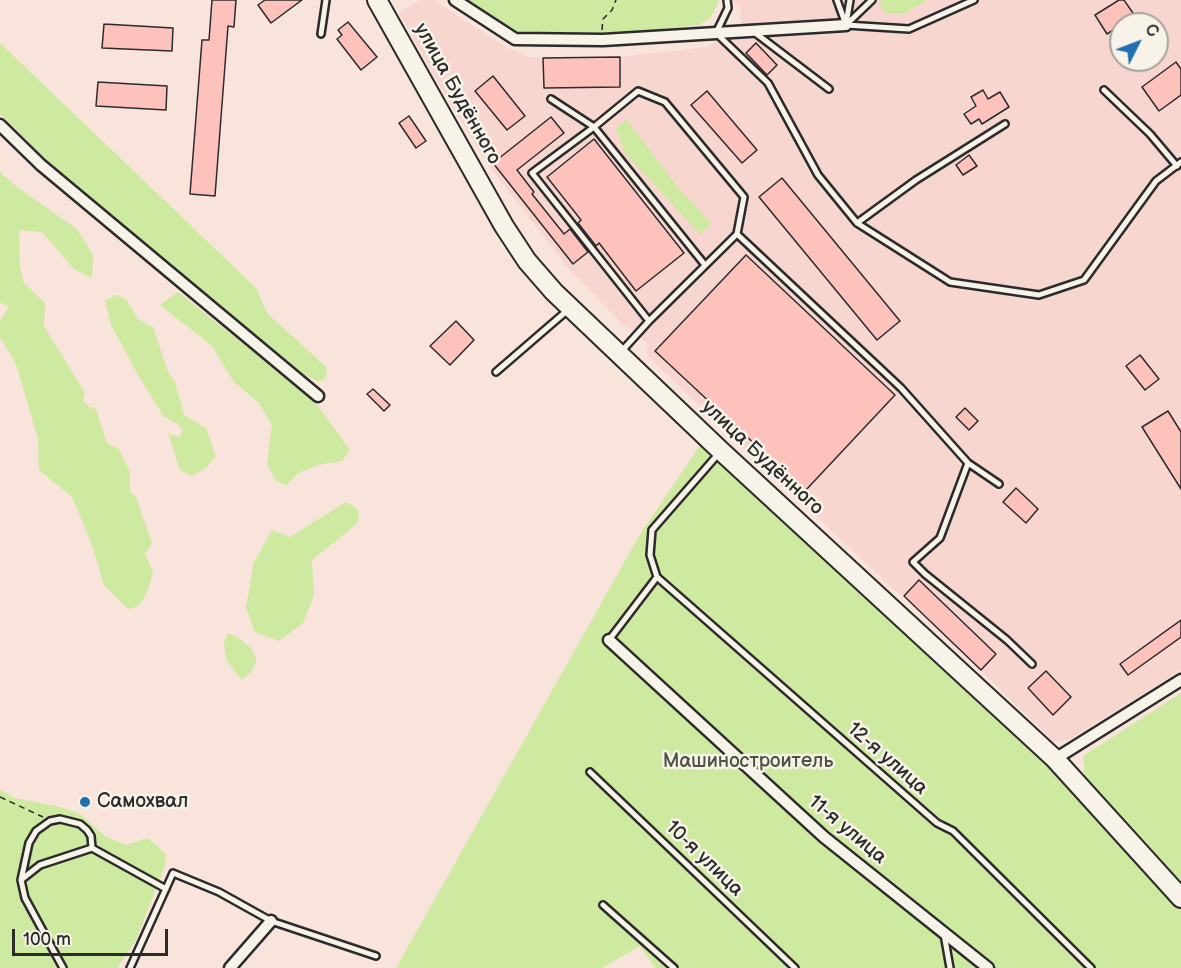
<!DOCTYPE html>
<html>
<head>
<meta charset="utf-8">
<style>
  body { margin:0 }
  #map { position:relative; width:1181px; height:968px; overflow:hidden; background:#f9e4db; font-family:"Balsamiq Sans",sans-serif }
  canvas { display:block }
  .north { position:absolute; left:1109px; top:12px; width:60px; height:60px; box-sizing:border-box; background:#f7f3e8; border:2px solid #a5a39c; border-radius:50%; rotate:48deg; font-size:16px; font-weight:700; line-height:24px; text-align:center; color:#2b2b2b }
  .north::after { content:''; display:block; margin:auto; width:21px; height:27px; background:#1f6fb2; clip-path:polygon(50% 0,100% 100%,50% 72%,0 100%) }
  .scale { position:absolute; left:12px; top:929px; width:156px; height:27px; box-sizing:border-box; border:3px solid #2b2b2b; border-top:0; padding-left:8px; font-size:18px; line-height:21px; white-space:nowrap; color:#2b2b2b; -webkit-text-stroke:4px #f7f3e8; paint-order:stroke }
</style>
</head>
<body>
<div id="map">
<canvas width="1181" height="968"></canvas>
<div class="north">С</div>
<div class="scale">100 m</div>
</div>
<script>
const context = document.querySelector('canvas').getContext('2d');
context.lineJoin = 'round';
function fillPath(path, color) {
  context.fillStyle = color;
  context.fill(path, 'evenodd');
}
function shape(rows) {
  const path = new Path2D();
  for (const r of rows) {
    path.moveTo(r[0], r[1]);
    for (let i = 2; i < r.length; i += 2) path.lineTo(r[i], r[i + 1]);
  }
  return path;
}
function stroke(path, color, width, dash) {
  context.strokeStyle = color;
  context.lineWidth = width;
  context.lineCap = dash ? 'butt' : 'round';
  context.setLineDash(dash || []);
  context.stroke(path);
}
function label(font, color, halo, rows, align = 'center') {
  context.font = font + ' "Balsamiq Sans",sans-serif';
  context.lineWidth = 5;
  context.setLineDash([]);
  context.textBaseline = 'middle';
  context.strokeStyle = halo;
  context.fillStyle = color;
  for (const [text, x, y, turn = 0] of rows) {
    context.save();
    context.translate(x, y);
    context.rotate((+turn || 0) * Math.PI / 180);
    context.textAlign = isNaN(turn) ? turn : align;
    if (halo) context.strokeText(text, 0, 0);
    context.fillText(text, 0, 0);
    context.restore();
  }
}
const built = shape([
  [420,0,434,0,508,48,528,57,543,58,620,57,707,47,741,25,740,6,728,0,1181,0,1181,670,1069,740,1054,742,904,596,895,591,648,357,647,344,633,329,624,326,569,269,489,166,445,95,399,13],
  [1121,24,1157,24,1157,60,1121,60]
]);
const green = shape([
  [468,0,718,0,718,4,710,18,699,25,614,34,545,36,517,34,500,25],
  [882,0,927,0,905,13,886,13,879,4],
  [0,43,257,289,267,313,326,367,327,373,324,379,319,382,305,375,184,276,45,158,0,114],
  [627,120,680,190,711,223,700,234,624,152,616,128],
  [0,172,17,187,77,229,93,255,92,278,74,269,42,232,19,230,20,266,24,283,45,303,44,326,85,393,83,401,89,407,96,409,107,443,119,449,130,472,130,492,136,497,152,543,145,554,153,572,148,590,139,606,128,609,104,585,91,542,72,497,39,470,38,439,16,364,0,337,0,321,9,306,0,303],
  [178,292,313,399,350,450,342,461,318,465,299,473,286,485,276,481,267,464,272,425,259,403,233,381,212,346,160,305],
  [116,295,126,299,138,319,153,327,168,372,175,382,184,415,206,428,216,456,206,468,192,476,180,470,168,433,179,437,183,431,178,424,164,417,138,375,111,325,105,300],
  [701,444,1050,758,1181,902,1181,968,655,968,640,946,602,968,396,968,639,536],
  [346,502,359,510,358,523,312,560,314,596,303,623,279,641,255,632,246,608,254,562,272,530,290,537],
  [228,633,239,638,251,648,257,661,251,672,242,680,226,660,224,642],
  [1181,693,1181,884,1085,779,1083,756],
  [0,790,15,798,60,807,80,814,106,837,126,845,148,838,166,854,165,866,136,940,117,968,0,968]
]);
const building = shape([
  [212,0,236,0,234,27,228,26,215,196,190,194,202,40,209,40,212,0],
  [265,0,302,0,271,23,258,5,265,0],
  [1119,0,1124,0,1135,16,1107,34,1095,15,1119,0],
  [348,22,377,57,361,70,337,39,342,35,338,30,348,22],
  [104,24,173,28,172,51,102,48,104,24],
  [756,43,777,65,767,75,746,53,756,43],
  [620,57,620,87,544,88,543,58,620,57],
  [1176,62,1181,69,1181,95,1159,111,1142,87,1176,62],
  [493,76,525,116,507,130,475,91,493,76],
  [98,82,167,86,166,110,96,106,98,82],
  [983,90,988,99,1000,92,1009,107,982,124,979,119,971,124,964,114,976,106,971,97,983,90],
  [707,91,757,150,742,163,691,105,707,91],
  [409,116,426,141,416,148,399,123,409,116],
  [551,117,564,133,517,170,534,192,532,194,564,234,570,229,588,252,573,264,493,163,551,117],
  [594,139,684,253,636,291,599,243,596,246,578,223,581,220,547,177,594,139],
  [969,155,977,166,963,175,956,165,969,155],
  [782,178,900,321,877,340,759,197,782,178],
  [746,255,895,395,805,491,655,351,746,255],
  [456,321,474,340,450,365,430,346,456,321],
  [1140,355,1159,379,1145,390,1126,366,1140,355],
  [373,389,390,405,384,411,367,394,373,389],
  [965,408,978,421,969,430,956,417,965,408],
  [1168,411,1181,432,1181,489,1142,427,1168,411],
  [1016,488,1038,509,1026,523,1003,502,1016,488],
  [919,580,996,654,981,670,904,596,919,580],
  [1181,620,1181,637,1128,675,1120,664,1181,620],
  [1046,671,1071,697,1053,715,1028,688,1046,671]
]);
const path = shape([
  [602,30,603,19,612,10,616,0],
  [0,797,43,817]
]);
const service = shape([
  [727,0,728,8,716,33,768,83,818,175,857,223,950,282,1039,295,1084,280,1156,181,1181,162],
  [837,0,846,25],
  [846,24,850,0],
  [846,25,909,29,974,0],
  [846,25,872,0],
  [754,32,829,89],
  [321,34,326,0],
  [1104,90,1150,134,1177,166],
  [551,99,594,127,705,265],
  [857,223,916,180,1005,124],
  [737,234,901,388,968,463,999,484],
  [620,353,649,321,737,234,744,197,665,102,638,91,594,127,532,173,649,321],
  [496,372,569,309],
  [968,463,940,538,913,562,925,574,1007,640,1032,664],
  [657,577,937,823,953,831,1091,968],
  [609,640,657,577,650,555,652,530,720,452],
  [590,772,795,968],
  [21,880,40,865,92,848],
  [603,905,674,968],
  [944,934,950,968],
  [63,968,25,898,21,880,29,843,36,831,50,821,60,819,80,824,87,830,91,836,92,848,166,889],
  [130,968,173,873,219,892,271,921,376,956]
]);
const minor = shape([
  [455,0,515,39,603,40,846,25],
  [0,125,41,165,318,396],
  [609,640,824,837,988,968],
  [1055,759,1181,680],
  [230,968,271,921]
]);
const primary = shape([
  [377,0,504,226,527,261,554,292,721,451,1055,759,1181,898]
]);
const markers = [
  [85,802,6,"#1f6fb2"]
];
const streetNames = [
  ["улица Будённого",457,94,61],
  ["улица Будённого",762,458,43],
  ["12-я улица",887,759,41],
  ["11-я улица",847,830,40],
  ["10-я улица",704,859,44]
];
const parkNames = [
  ["Машиностроитель",748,762]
];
const poiNames = [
  ["Самохвал",97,802]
];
fillPath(built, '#f6d6cf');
fillPath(green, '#cee9a0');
fillPath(building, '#fec2bc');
stroke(building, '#2b2b2b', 1.5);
stroke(service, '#2b2b2b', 10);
stroke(minor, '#2b2b2b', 15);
stroke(primary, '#2b2b2b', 22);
stroke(path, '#2b2b2b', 1.5, [6, 4.5]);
stroke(service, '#f7f3e8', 5);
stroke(minor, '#f7f3e8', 10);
stroke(primary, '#f7f3e8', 18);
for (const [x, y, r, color] of markers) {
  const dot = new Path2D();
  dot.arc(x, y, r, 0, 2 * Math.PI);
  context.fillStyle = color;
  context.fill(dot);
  stroke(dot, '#f7f3e8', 2);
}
label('20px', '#2b2b2b', '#f7f3e8', streetNames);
label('20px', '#4c5142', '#f7f3e8', parkNames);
label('20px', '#2b2b2b', '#f7f3e8', poiNames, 'left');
</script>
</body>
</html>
